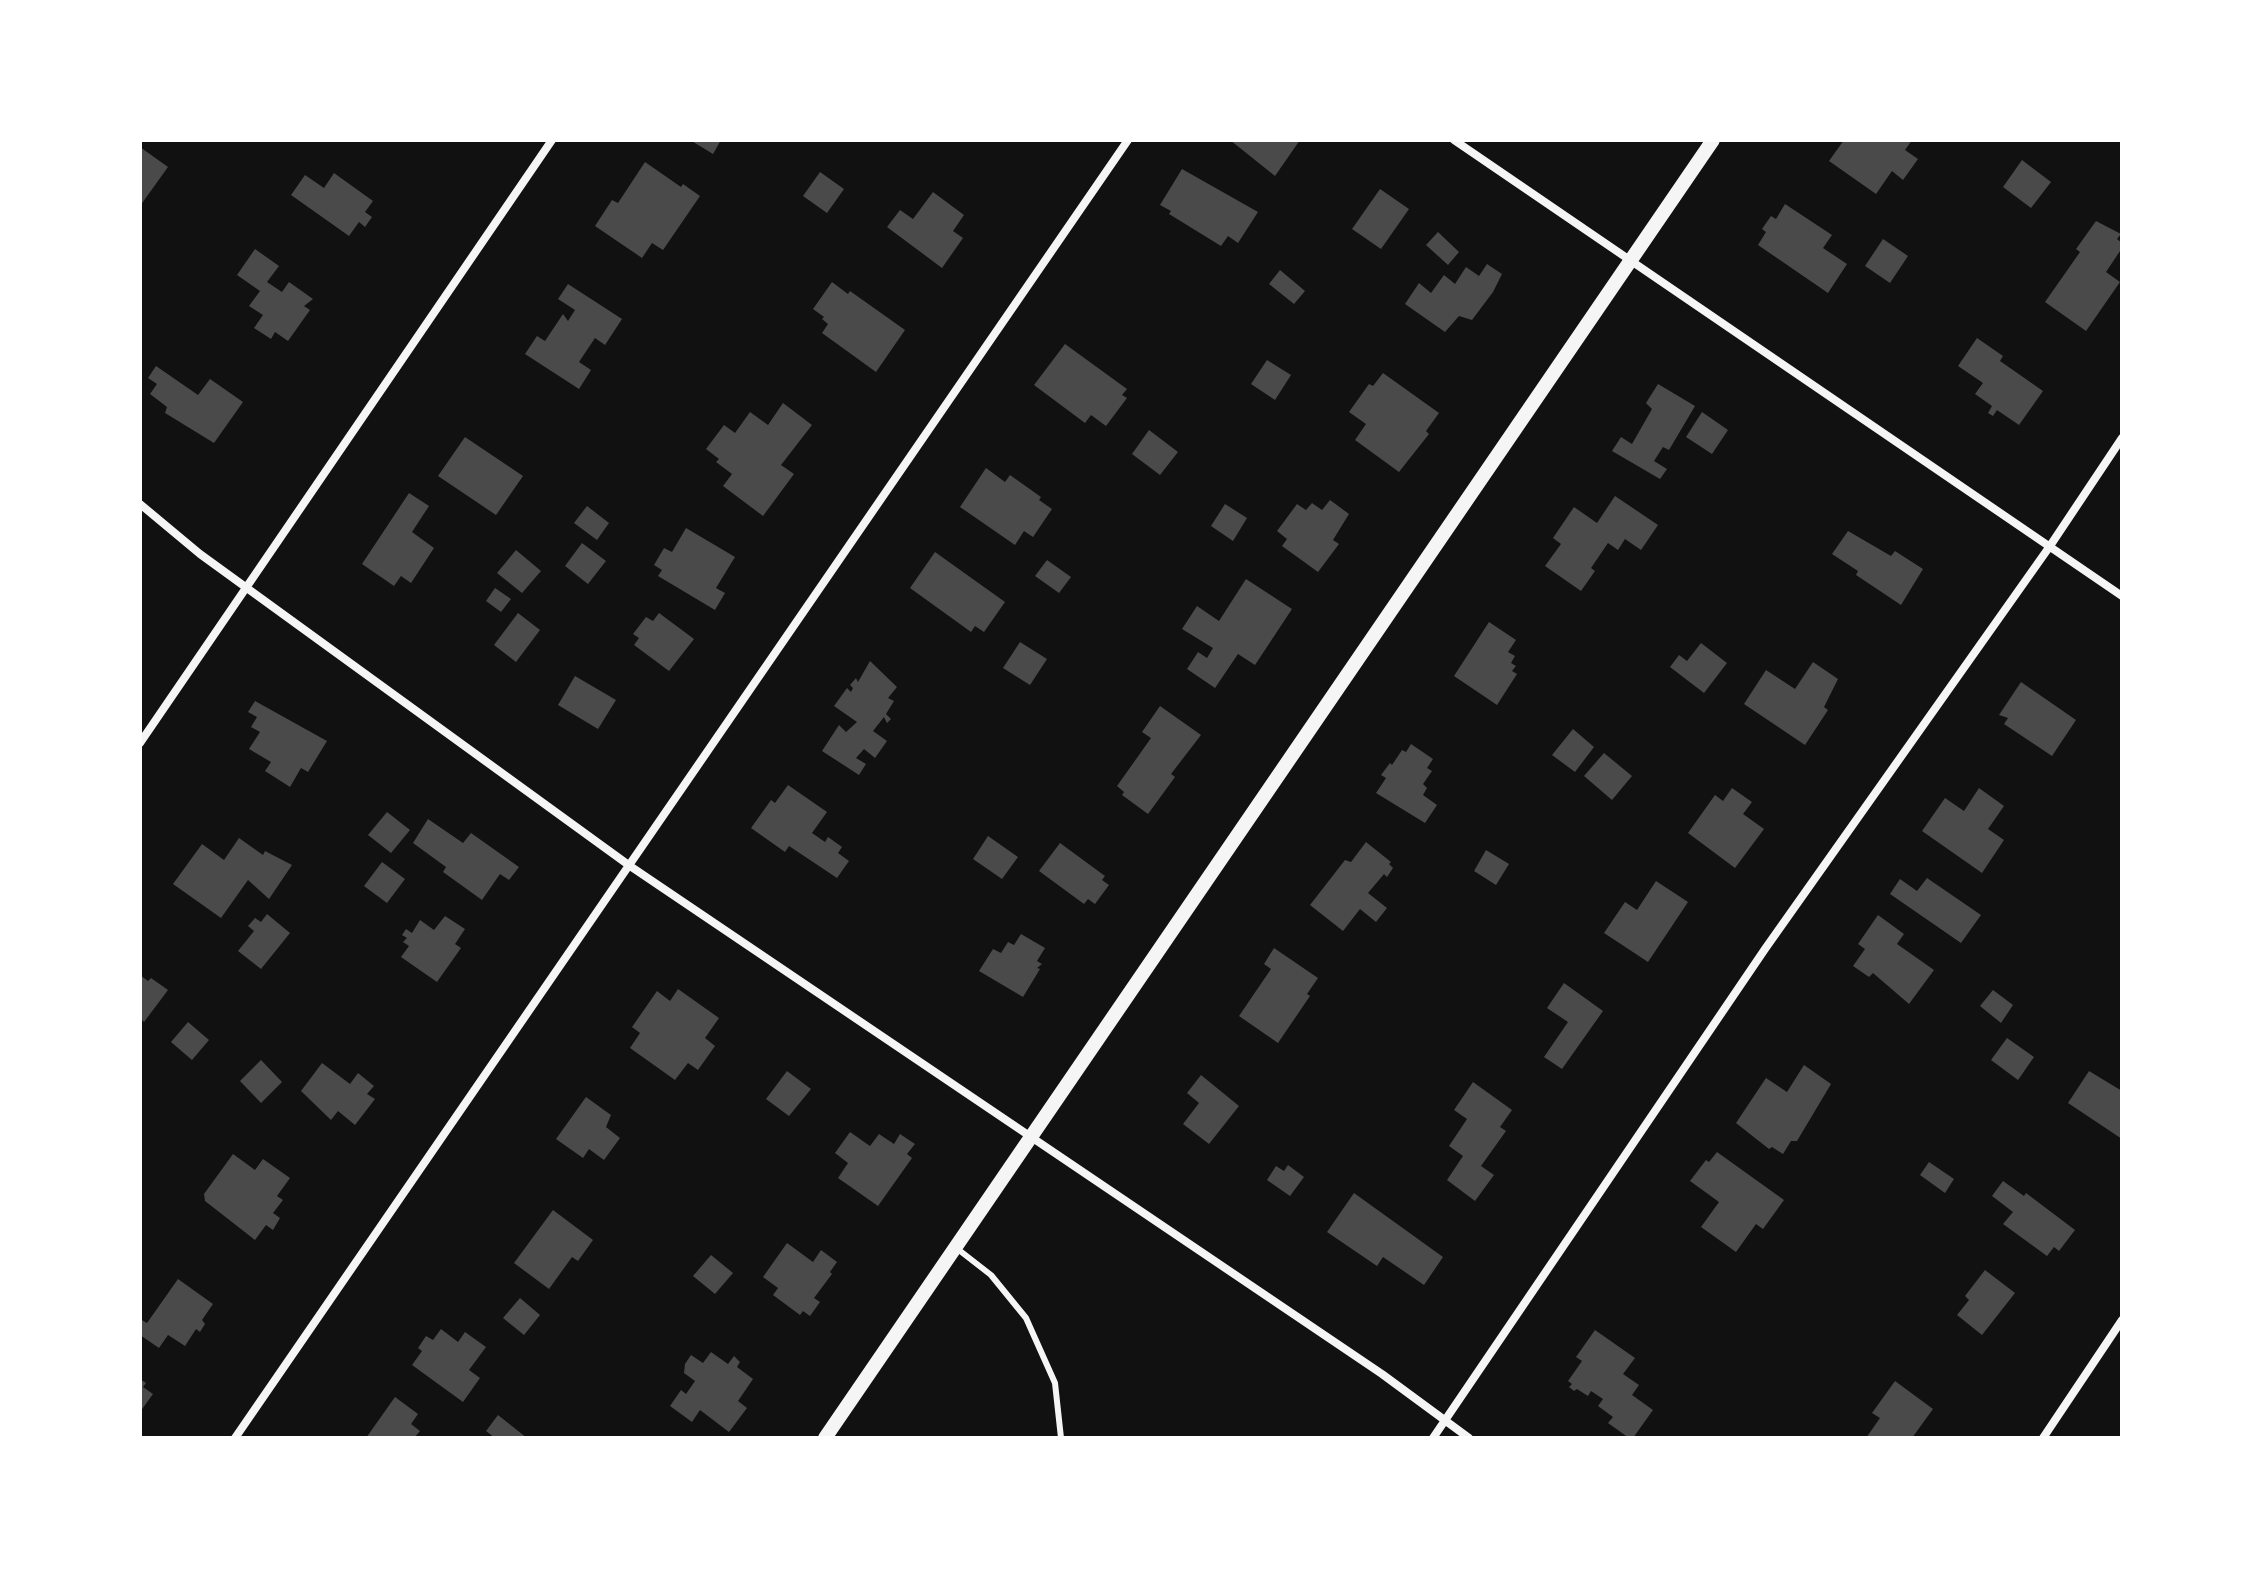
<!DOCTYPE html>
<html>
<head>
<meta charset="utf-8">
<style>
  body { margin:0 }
  #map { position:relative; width:2262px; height:1578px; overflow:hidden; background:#111; font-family:Manrope,sans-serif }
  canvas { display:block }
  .frame { position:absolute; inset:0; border:142px solid #fff; pointer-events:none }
</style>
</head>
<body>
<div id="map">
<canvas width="2262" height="1578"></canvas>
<div class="frame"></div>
</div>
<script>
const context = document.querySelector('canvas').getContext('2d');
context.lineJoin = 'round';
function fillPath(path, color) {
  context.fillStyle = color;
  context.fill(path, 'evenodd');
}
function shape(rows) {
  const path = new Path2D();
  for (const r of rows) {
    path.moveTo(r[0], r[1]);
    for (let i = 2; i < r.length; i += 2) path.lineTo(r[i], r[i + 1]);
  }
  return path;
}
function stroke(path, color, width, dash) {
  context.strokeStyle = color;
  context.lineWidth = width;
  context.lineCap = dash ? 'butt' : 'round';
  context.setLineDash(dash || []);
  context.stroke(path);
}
const building = shape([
  [690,140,721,140,713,154],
  [1230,140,1300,140,1275,176],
  [1844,140,1912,140,1905,150,1918,159,1903,180,1892,171,1876,194,1829,161],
  [140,147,168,167,140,206],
  [2022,160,2051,182,2031,208,2003,187],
  [645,162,681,187,683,184,700,196,663,250,652,243,642,258,595,226,612,200,618,203],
  [1182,169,1258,212,1238,243,1228,236,1221,246,1169,214,1171,211,1160,205],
  [820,172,844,189,827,213,803,196],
  [334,173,373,201,365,212,372,217,365,227,359,222,349,236,291,195,305,175,324,188],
  [1380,189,1409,209,1381,249,1352,229],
  [933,192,964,215,953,231,963,238,942,268,887,227,900,210,913,219],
  [1785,204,1832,235,1823,248,1847,264,1828,293,1758,245,1766,232,1762,229,1771,216,1776,219],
  [2096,221,2121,234,2117,239,2122,243,2122,248,2106,272,2120,282,2086,331,2045,302,2080,252,2076,249],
  [1438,232,1459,252,1448,265,1426,245],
  [1883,239,1908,256,1890,283,1865,266],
  [255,249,279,266,267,282,282,292,289,282,313,299,304,306,310,310,288,341,275,332,271,339,254,328,263,315,249,306,260,291,237,275],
  [1487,264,1502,274,1493,292,1472,320,1459,316,1445,332,1405,304,1419,283,1431,293,1444,275,1455,284,1466,267,1479,276],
  [1280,270,1305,291,1294,304,1269,284],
  [832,282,848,294,850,291,905,330,876,372,822,333,828,324,822,319,824,317,813,309],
  [568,284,622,319,605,345,595,338,579,362,591,370,579,389,525,354,537,336,545,341,563,314,568,321,575,310,558,299],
  [1977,338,2003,356,2000,361,2043,391,2019,425,1997,410,1993,416,1988,413,1992,406,1975,394,1983,383,1958,366],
  [1065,344,1127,389,1122,395,1127,398,1106,426,1091,415,1085,423,1034,385],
  [1267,360,1291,375,1275,400,1251,384],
  [156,366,198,395,210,379,243,402,214,443,165,413,167,407,150,394,157,384,148,378],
  [1383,373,1439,413,1426,431,1429,434,1399,472,1355,440,1366,424,1349,412,1369,384,1373,386],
  [1658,384,1695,406,1669,450,1663,447,1654,461,1667,469,1660,479,1612,451,1621,437,1632,444,1652,409,1646,403],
  [783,403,812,425,781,465,794,474,763,516,723,486,732,474,716,462,719,459,706,449,724,425,735,433,750,412,768,425],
  [1702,412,1728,430,1712,454,1686,437],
  [1149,430,1178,452,1160,475,1132,454],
  [465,437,523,476,496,515,438,476],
  [986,468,1005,482,1010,475,1041,497,1039,500,1052,509,1033,537,1024,531,1015,545,960,507],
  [409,493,429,506,412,532,434,548,411,583,401,576,394,586,362,564],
  [1615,496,1658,525,1641,550,1625,539,1618,550,1608,543,1591,568,1595,571,1581,591,1545,566,1561,544,1553,538,1574,507,1597,523],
  [1330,500,1349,514,1333,540,1339,544,1318,572,1282,546,1287,539,1277,531,1297,504,1306,510,1312,503,1322,510],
  [1225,504,1247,518,1233,541,1211,526],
  [587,506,609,523,597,540,574,523],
  [686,528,735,557,716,588,725,593,715,610,658,576,662,570,654,565,664,548,672,552],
  [1848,531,1891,556,1895,551,1923,569,1901,605,1856,575,1858,571,1832,554],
  [582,543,606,561,588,584,565,566],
  [516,550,541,571,522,593,497,573],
  [935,552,1005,602,984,632,975,626,971,632,910,588],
  [1047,560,1071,577,1059,593,1035,576],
  [1246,579,1292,609,1255,665,1238,654,1215,688,1187,669,1198,652,1207,658,1213,648,1182,629,1197,606,1219,621],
  [495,588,511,599,501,612,486,601],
  [518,613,540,630,516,662,494,645],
  [659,613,694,639,669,671,634,645,639,638,633,634,646,617,653,621],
  [1489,622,1516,640,1508,652,1515,656,1511,663,1516,666,1512,671,1517,674,1497,705,1454,676],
  [1020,642,1047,659,1030,685,1003,668],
  [1701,643,1727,663,1704,693,1670,667,1679,655,1687,661],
  [870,661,897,687,888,698,894,701,886,714,891,719,887,723,884,717,873,731,887,741,875,758,864,749,856,758,866,764,859,775,822,751,839,725,846,732,857,722,834,706,847,688,851,692,853,688,850,685,856,678,858,682],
  [1813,662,1838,679,1824,707,1828,710,1805,745,1744,704,1766,670,1795,689],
  [575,676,616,700,598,729,558,705],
  [2021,682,2076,720,2052,756,2004,724,2008,718,1999,715],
  [255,701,327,741,308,772,301,768,290,787,265,771,271,762,249,749,260,732,251,727,257,717,248,712],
  [1160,706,1201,735,1171,774,1175,777,1148,814,1122,795,1124,792,1117,786,1151,738,1142,732],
  [1573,729,1594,747,1575,772,1552,755],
  [1411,744,1433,759,1427,768,1432,771,1423,784,1427,788,1423,795,1437,805,1425,823,1376,793,1386,778,1381,775,1390,763,1392,765,1402,750,1406,752],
  [1604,753,1632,776,1612,800,1584,776],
  [788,785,827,812,812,833,825,842,828,837,842,847,838,853,849,861,837,878,789,846,785,852,751,828,771,800,775,803],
  [1732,788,1752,802,1743,814,1764,829,1735,868,1688,833,1715,795,1723,801],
  [1979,788,2004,806,1988,829,2004,840,1982,873,1922,831,1945,798,1964,811],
  [387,812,410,830,391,853,368,835],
  [428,819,463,843,471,833,519,867,509,880,500,874,482,900,443,872,446,867,413,843],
  [988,836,1018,857,1002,879,973,859],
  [239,838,263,855,265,851,292,865,269,899,248,880,221,918,173,884,202,844,224,860],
  [1366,842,1391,862,1389,864,1393,868,1387,877,1384,874,1368,893,1387,908,1376,922,1360,909,1343,931,1310,905,1345,860,1351,862],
  [1060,843,1105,876,1102,880,1109,885,1095,904,1088,899,1084,904,1039,871],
  [1486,850,1509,864,1496,885,1474,871],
  [382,862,405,879,387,903,364,886],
  [1927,878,1981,915,1961,943,1890,894,1900,879,1917,891],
  [1656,881,1688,902,1648,962,1604,933,1625,902,1637,910],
  [267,914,290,933,261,969,238,951,254,931,248,926,255,918,261,922],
  [1878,915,1904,934,1897,944,1934,970,1909,1004,1873,973,1869,977,1853,966,1865,949,1858,944],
  [445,916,465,929,455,944,461,948,437,982,401,957,409,946,403,942,407,938,402,935,406,929,412,933,420,920,434,930],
  [1021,934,1045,948,1037,961,1042,964,1037,968,1040,969,1023,997,979,971,993,949,1001,953,1008,942,1014,945],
  [1274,948,1318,978,1307,994,1310,996,1278,1043,1239,1016,1271,969,1264,964],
  [140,975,148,981,151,978,168,990,144,1022,140,1018],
  [1564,983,1603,1011,1562,1069,1544,1057,1568,1022,1547,1008],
  [678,989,719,1018,705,1038,715,1046,698,1070,688,1063,675,1080,630,1048,640,1033,632,1027,657,991,670,1001],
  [1993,990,2013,1005,2001,1023,1980,1006],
  [188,1022,209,1040,192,1060,171,1042],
  [2007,1038,2034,1057,2018,1080,1991,1060],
  [261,1060,282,1082,261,1103,240,1081],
  [322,1063,350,1084,358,1073,374,1086,367,1094,375,1099,355,1125,338,1111,331,1120,301,1091],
  [1804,1065,1831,1084,1797,1141,1791,1141,1783,1154,1772,1147,1769,1149,1736,1123,1766,1078,1787,1092],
  [787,1071,811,1089,789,1116,766,1099],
  [2089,1071,2122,1091,2122,1139,2068,1103],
  [1201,1075,1239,1106,1209,1144,1183,1124,1199,1103,1187,1093],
  [1473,1082,1512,1110,1500,1127,1506,1131,1481,1166,1494,1175,1475,1201,1447,1180,1463,1156,1449,1146,1467,1119,1454,1110],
  [586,1097,611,1115,606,1127,620,1138,604,1160,589,1149,583,1158,556,1139],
  [850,1132,870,1146,879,1134,894,1144,900,1134,915,1144,907,1154,912,1158,878,1206,838,1178,848,1163,835,1153],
  [1717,1152,1784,1200,1763,1229,1756,1224,1736,1252,1701,1227,1719,1202,1690,1181,1706,1160,1709,1162],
  [233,1154,255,1170,263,1159,290,1178,277,1196,283,1200,273,1213,280,1218,273,1230,266,1225,255,1240,205,1201,204,1194],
  [1929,1162,1954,1179,1945,1193,1920,1175],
  [1288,1165,1304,1177,1290,1196,1267,1180,1276,1166,1284,1171],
  [2003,1181,2024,1196,2026,1193,2075,1230,2059,1251,2054,1247,2047,1256,2003,1224,2013,1212,1992,1196],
  [1354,1193,1443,1257,1424,1285,1383,1257,1377,1266,1327,1232],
  [553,1210,593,1240,578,1261,572,1257,549,1289,514,1263],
  [787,1243,813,1262,821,1250,837,1262,830,1272,832,1274,814,1298,820,1302,810,1316,803,1311,800,1315,773,1295,778,1288,763,1277],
  [711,1255,733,1273,715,1294,693,1276],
  [1985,1270,2015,1293,1982,1335,1957,1315,1969,1300,1965,1296],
  [178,1279,213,1304,202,1320,205,1324,200,1332,196,1329,185,1346,168,1335,159,1348,140,1335,140,1323,142,1320,147,1323],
  [520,1298,540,1315,524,1335,503,1318],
  [441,1329,458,1342,465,1332,486,1347,469,1370,480,1378,463,1402,412,1365,422,1351,418,1348,426,1336,433,1340],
  [1595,1330,1635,1358,1623,1374,1639,1385,1632,1395,1653,1410,1633,1438,1629,1438,1608,1423,1613,1417,1598,1406,1603,1399,1591,1391,1588,1396,1577,1389,1574,1391,1569,1387,1572,1384,1568,1381,1582,1361,1576,1357],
  [711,1352,728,1364,734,1356,740,1362,737,1367,753,1379,738,1401,747,1408,729,1432,700,1410,692,1422,670,1406,681,1390,686,1394,695,1381,684,1373,685,1364,691,1355,703,1363],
  [140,1379,146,1383,143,1387,153,1394,140,1412],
  [1895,1381,1933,1409,1912,1438,1866,1438,1880,1418,1872,1413],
  [395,1397,418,1414,411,1424,420,1431,414,1438,366,1438],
  [498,1415,527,1438,495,1438,486,1431]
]);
const service = shape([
  [955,1247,991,1275,1026,1318,1055,1383,1061,1438]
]);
const minor = shape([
  [1454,140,2122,596],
  [140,504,200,554,630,866,1382,1374,1469,1438],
  [140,743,552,140],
  [235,1438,1128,140],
  [1433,1438,1765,949,2050,546,2122,438],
  [2043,1438,2122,1320]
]);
const tertiary = shape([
  [825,1438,1713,140]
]);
fillPath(building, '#4a4a4a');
stroke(service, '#f5f5f5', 6);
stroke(minor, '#f5f5f5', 8);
stroke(tertiary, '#f5f5f5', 14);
</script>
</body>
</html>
